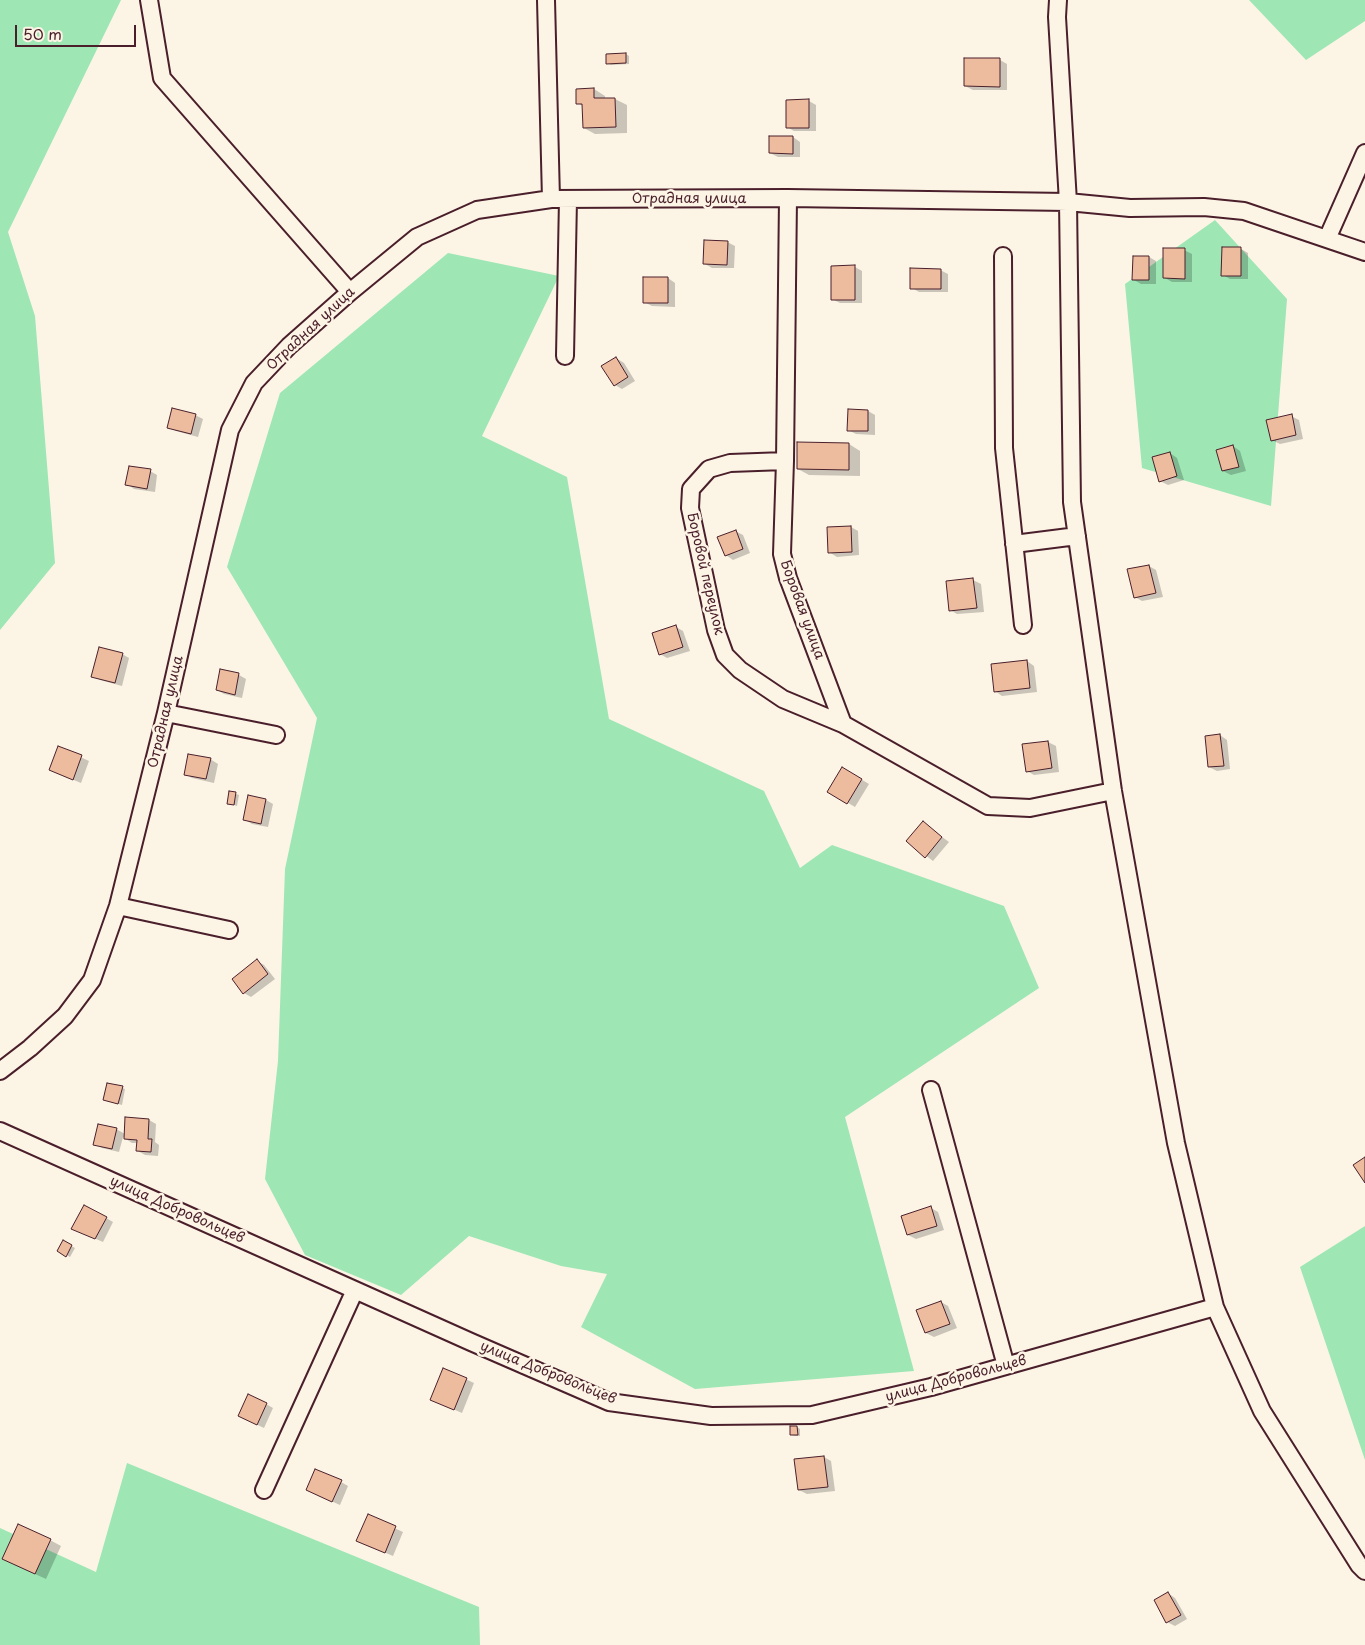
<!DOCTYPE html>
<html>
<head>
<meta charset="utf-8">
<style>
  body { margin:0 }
  #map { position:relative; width:1365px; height:1645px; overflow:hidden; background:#fcf5e5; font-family:"Playpen Sans",sans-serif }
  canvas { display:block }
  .scale { position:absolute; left:15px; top:25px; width:121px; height:22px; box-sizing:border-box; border:2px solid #4a1f2b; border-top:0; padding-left:6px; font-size:15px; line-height:18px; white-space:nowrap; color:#4a1f2b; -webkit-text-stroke:4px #fcf5e5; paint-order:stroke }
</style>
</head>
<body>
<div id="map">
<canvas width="1365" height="1645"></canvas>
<div class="scale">50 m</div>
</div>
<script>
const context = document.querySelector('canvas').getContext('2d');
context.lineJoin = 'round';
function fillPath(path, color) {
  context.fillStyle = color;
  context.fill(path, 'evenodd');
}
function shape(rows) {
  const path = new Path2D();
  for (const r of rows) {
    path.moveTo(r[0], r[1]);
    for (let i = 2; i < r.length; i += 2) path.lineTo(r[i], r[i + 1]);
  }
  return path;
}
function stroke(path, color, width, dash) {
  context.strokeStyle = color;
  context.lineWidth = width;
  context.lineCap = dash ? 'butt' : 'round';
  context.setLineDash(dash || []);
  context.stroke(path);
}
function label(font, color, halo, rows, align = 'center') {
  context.font = font + ' "Playpen Sans",sans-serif';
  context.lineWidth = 5;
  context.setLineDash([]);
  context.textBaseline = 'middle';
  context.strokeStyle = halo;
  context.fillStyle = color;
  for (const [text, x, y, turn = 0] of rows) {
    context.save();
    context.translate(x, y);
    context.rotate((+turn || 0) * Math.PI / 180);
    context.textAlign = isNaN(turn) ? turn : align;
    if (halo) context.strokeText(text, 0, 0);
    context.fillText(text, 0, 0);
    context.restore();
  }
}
const green = shape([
  [0,0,121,0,8,232,35,316,55,563,0,630],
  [1249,0,1365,0,1365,21,1306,60],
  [1215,220,1287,299,1271,506,1142,468,1125,284],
  [448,253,559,276,482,436,567,477,609,719,764,791,800,868,832,845,1004,906,1039,988,845,1117,914,1371,695,1389,581,1327,607,1274,561,1266,469,1236,401,1295,305,1255,265,1179,278,1061,285,869,317,718,227,567,280,393],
  [1365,1226,1365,1460,1300,1267],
  [127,1463,479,1607,480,1645,0,1645,0,1528,96,1572]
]);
const shadow = shape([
  [626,54,629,56,629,64,611,65,607,63],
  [965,59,1000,60,1007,64,1007,90,973,90,965,86],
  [594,89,605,96,605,99,615,99,627,105,627,133,595,134,584,128,583,106,578,103],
  [809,101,816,105,816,131,794,131,787,127],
  [793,137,800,142,800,157,778,157,770,153],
  [727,242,735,246,734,268,712,268,705,264],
  [1241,249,1248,253,1248,279,1230,279,1223,275],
  [1184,250,1192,254,1192,282,1172,282,1165,278],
  [1149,257,1156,261,1156,284,1141,284,1134,280],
  [855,267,862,271,862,303,840,303,832,299],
  [940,270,948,274,948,292,919,292,912,288],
  [668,278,675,283,675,307,652,306,644,302],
  [616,358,624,363,635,381,622,389,615,385],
  [849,410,868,411,875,415,875,435,856,434,848,430],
  [195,415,203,419,198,437,176,431,168,427],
  [1291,416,1299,420,1303,439,1280,444,1272,440],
  [849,444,860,451,860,476,809,475,798,469],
  [1233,446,1240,451,1246,471,1231,475,1223,471],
  [1170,453,1177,458,1184,480,1168,485,1160,481],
  [150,471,157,475,155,492,134,489,127,484],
  [851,527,858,531,859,555,837,557,829,552],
  [735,531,743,535,750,553,733,560,726,555],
  [1149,566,1156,570,1163,597,1142,601,1135,597],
  [973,580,981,584,984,612,957,614,950,610],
  [676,627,683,631,690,651,667,658,660,654],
  [122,654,129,658,122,686,100,680,93,676],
  [1027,661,1034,666,1037,692,1002,696,995,691],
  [221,671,239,675,246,679,242,698,224,694,217,690],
  [1220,735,1227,740,1230,769,1217,771,1209,767],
  [1048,742,1056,746,1059,772,1034,775,1027,771,1023,745],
  [59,747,89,761,81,783,57,773],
  [210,759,218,764,214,783,192,778,185,774],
  [842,768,869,784,855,807,828,791],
  [230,792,239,795,237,806,228,803],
  [266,800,273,804,268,827,252,824,244,819],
  [923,823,949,842,933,861,907,841],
  [257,961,264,965,275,979,251,997,244,993],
  [122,1088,125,1089,122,1105,105,1100],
  [149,1120,156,1124,155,1142,159,1145,158,1156,145,1155,138,1151,138,1143,132,1143,123,1137,119,1152,102,1148,95,1144,116,1129,125,1134],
  [931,1208,938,1212,944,1230,916,1239,908,1235],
  [106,1218,113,1222,103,1242,73,1229],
  [64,1242,75,1248,70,1257,59,1251],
  [941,1302,948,1306,957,1328,934,1337,926,1333,918,1311],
  [444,1369,474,1383,462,1413,439,1403],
  [266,1404,273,1408,264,1428,247,1420],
  [797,1427,800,1429,800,1436,795,1436,792,1435],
  [824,1457,831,1461,835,1491,807,1494,799,1490],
  [341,1482,348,1486,340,1505,315,1494],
  [368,1516,403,1532,393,1556,365,1544],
  [50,1540,61,1546,46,1579,15,1565],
  [1168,1593,1175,1598,1187,1619,1175,1626,1167,1622]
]);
const building = shape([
  [626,53,626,63,606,64,606,54,626,53],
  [964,58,1000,58,1000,87,964,86,964,58],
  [594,88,594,98,615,98,616,127,583,128,582,104,576,104,576,89,594,88],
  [809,99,809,128,786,128,786,100,809,99],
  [769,136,793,136,793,154,769,153,769,136],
  [704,240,728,241,727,265,703,264,704,240],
  [1222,247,1241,247,1241,276,1221,276,1222,247],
  [1163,248,1185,248,1185,279,1163,278,1163,248],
  [1133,256,1149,256,1149,280,1132,280,1133,256],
  [855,265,855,300,831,300,831,266,855,265],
  [910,268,941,269,941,289,910,289,910,268],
  [643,277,668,277,668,303,643,303,643,277],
  [616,357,628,377,614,386,601,366,616,357],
  [172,408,196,414,191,434,167,428,172,408],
  [848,409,868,410,868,431,847,431,848,409],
  [1292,414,1296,435,1271,441,1266,420,1292,414],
  [797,442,849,443,849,470,797,469,797,442],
  [1233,445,1239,467,1222,471,1216,450,1233,445],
  [1170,452,1177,476,1159,482,1152,457,1170,452],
  [129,466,151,469,147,489,125,485,129,466],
  [851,526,852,552,828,553,827,527,851,526],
  [736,530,743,549,725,556,717,537,736,530],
  [1149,565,1156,593,1134,598,1127,569,1149,565],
  [973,578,977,608,949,611,946,581,973,578],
  [676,625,683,647,659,655,652,633,676,625],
  [99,647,123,653,115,683,91,677,99,647],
  [1027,660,1030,688,994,692,991,664,1027,660],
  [220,669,239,673,235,695,216,690,220,669],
  [1220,734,1224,766,1208,767,1205,736,1220,734],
  [1048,741,1052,768,1026,772,1022,744,1048,741],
  [58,746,82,755,73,780,49,770,58,746],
  [188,754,211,758,206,779,184,775,188,754],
  [842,767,862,779,847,804,827,792,842,767],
  [229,791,236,792,234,805,227,804,229,791],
  [248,795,266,799,261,824,243,820,248,795],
  [923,821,942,837,925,858,906,841,923,821],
  [257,959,268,974,243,994,232,979,257,959],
  [107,1083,123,1086,118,1104,103,1100,107,1083],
  [125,1117,149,1119,148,1139,152,1139,151,1152,136,1151,137,1140,124,1139,125,1117],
  [98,1124,117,1128,112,1149,93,1145,98,1124],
  [1365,1157,1365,1183,1353,1165,1365,1157],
  [84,1205,107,1217,95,1239,71,1229,84,1205],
  [931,1206,937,1226,907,1235,901,1216,931,1206],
  [63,1240,72,1245,66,1257,57,1251,63,1240],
  [941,1301,950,1324,925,1333,916,1310,941,1301],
  [443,1368,467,1378,454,1410,430,1400,443,1368],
  [248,1394,267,1403,257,1425,238,1416,248,1394],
  [790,1426,797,1426,798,1435,790,1435,790,1426],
  [824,1456,828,1487,798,1490,794,1459,824,1456],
  [315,1469,342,1480,332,1502,306,1490,315,1469],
  [368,1514,396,1526,385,1553,356,1541,368,1514],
  [18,1524,51,1539,35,1574,2,1559,18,1524],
  [1168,1592,1181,1615,1166,1623,1154,1600,1168,1592]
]);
const minor = shape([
  [149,0,162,78,350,292],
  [546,0,551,199],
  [1058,0,1057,17,1068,202,1072,502,1113,791,1176,1143,1215,1307,1262,1411,1359,1565,1365,1571],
  [788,198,785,461,782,554,788,578,843,724,988,806,1030,808,1113,791],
  [1327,239,1365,153],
  [1003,256,1004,448,1023,625],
  [565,356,568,199],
  [785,461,730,463,709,469,691,489,690,508,716,630,725,655,740,670,783,699,843,724],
  [1014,544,1077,536],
  [166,713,276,735],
  [118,906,229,930],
  [0,1071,30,1048,65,1016,92,980,118,906,166,713,230,430,254,383,289,346,350,292,417,237,477,210,551,199,788,198,1068,202,1130,208,1204,207,1244,211,1365,252],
  [931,1090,1006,1366],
  [0,1131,471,1342,609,1402,711,1416,812,1415,931,1387,1215,1307],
  [264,1490,355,1290]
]);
const streetNames = [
  ["Отрадная улица",689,199],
  ["Отрадная улица",311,329,-43],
  ["Боровой переулок",705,574,77],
  ["Боровая улица",802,610,70],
  ["Отрадная улица",166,712,-77],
  ["улица Добровольцев",177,1210,24],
  ["улица Добровольцев",548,1373,22],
  ["улица Добровольцев",956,1379,-15]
];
fillPath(green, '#9ee6b4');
fillPath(shadow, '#0003');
fillPath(building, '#edbc9e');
stroke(building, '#4a1f2b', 1);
stroke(minor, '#4a1f2b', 20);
stroke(minor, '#fcf5e5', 16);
label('14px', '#4a1f2b', '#fcf5e5', streetNames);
</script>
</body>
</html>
